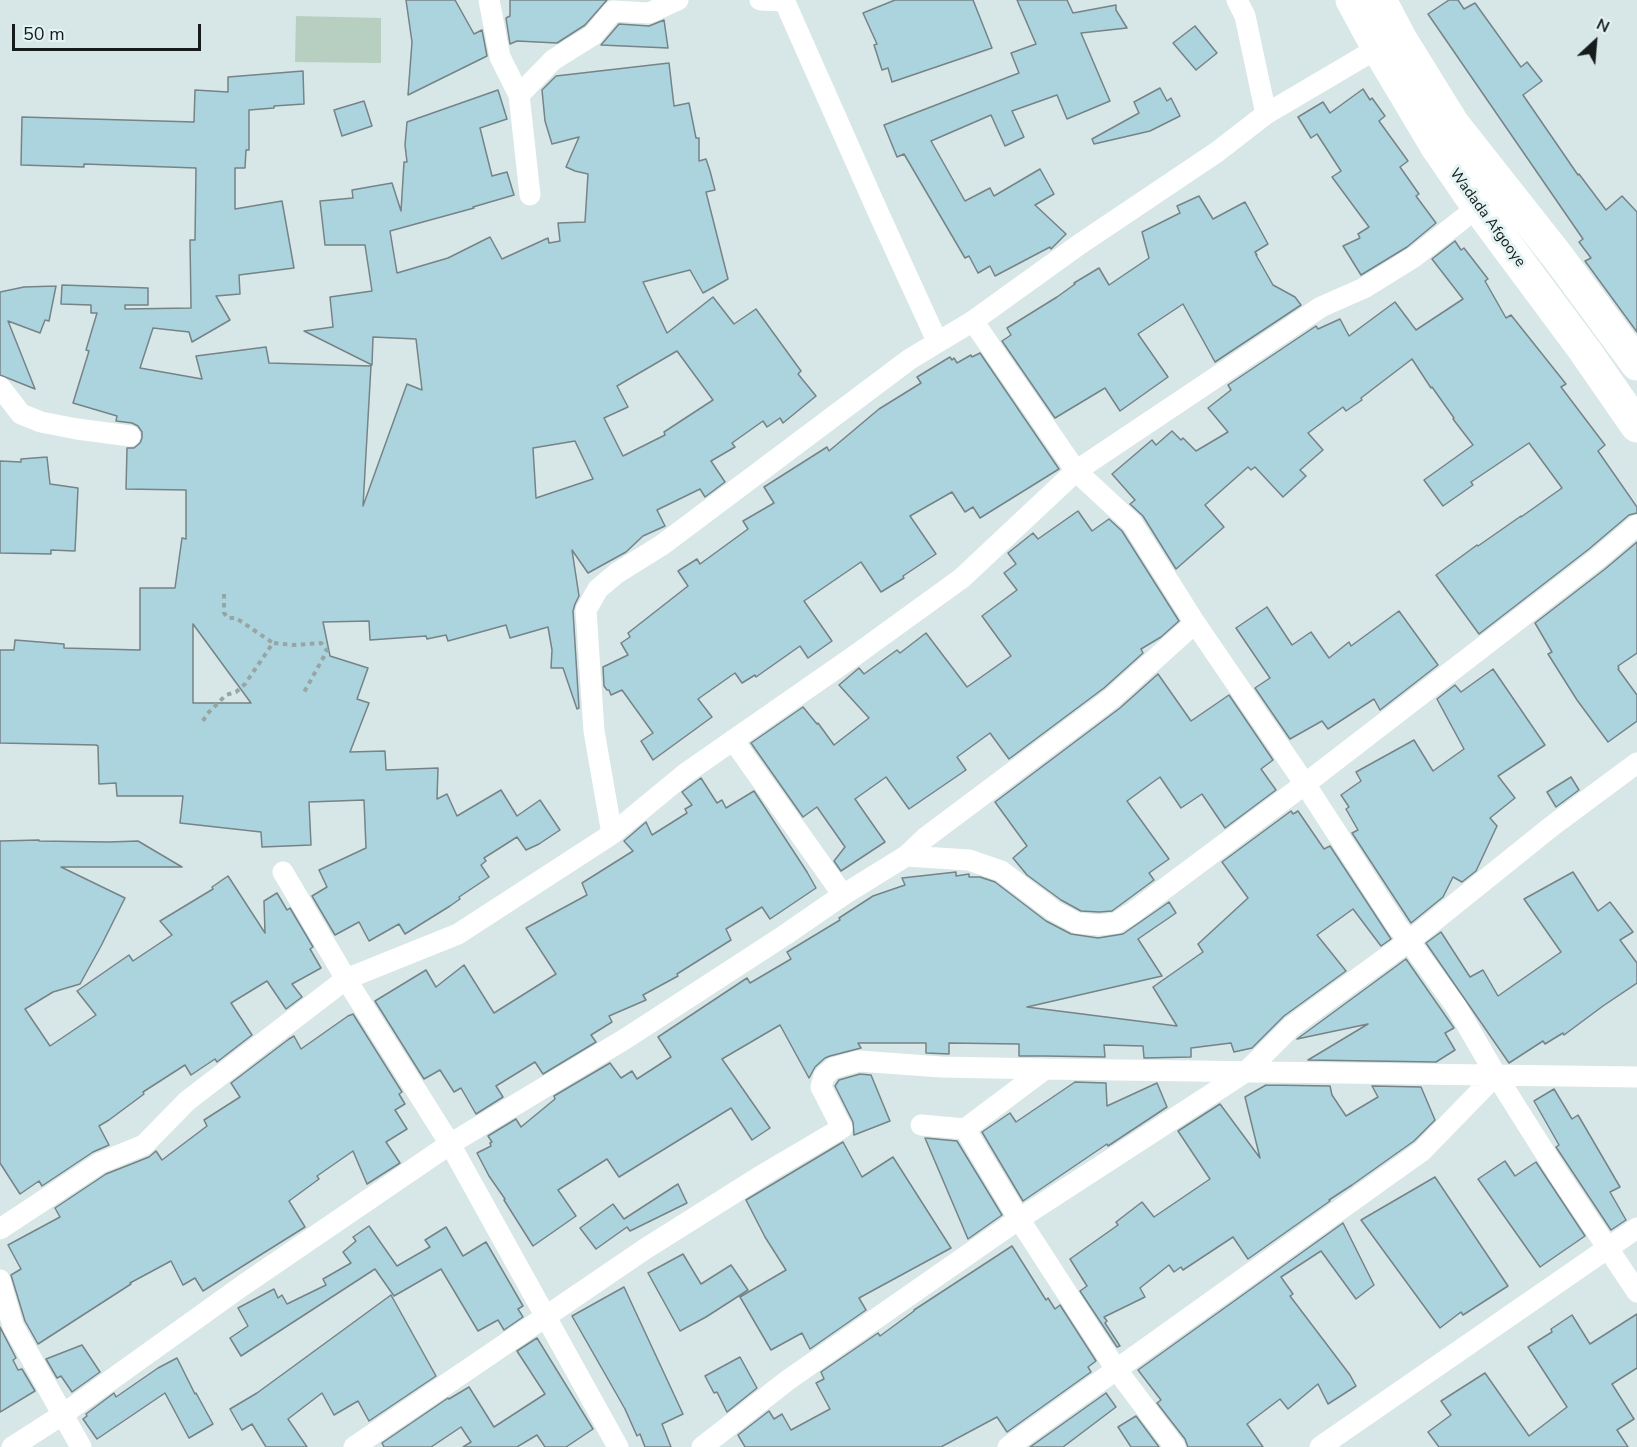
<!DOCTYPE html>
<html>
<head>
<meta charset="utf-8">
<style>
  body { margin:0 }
  #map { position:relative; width:1637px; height:1447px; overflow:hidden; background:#d7e6e6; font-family:"Nunito Sans",sans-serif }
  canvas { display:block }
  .north { position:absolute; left:1565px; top:12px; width:60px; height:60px; -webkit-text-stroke:4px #e4f3f3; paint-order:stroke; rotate:26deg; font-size:16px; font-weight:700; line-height:24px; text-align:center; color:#161c1c }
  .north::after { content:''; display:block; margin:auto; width:21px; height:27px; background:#161c1c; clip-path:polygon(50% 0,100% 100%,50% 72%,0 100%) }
  .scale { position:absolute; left:12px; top:24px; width:189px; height:27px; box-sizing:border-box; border:3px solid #161c1c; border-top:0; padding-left:8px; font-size:18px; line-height:21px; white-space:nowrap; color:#161c1c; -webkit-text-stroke:4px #e4f3f3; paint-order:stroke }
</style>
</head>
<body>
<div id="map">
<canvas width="1637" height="1447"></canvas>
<div class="north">N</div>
<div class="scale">50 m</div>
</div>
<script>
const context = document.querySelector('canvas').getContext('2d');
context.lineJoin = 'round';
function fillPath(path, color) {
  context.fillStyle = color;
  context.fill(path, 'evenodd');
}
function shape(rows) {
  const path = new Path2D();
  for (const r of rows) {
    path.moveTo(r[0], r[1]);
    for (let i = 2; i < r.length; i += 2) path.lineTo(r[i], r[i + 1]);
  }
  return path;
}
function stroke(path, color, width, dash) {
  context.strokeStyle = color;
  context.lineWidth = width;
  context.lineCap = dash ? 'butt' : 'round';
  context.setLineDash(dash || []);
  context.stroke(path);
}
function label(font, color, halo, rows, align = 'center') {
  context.font = font + ' "Nunito Sans",sans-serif';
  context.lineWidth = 6;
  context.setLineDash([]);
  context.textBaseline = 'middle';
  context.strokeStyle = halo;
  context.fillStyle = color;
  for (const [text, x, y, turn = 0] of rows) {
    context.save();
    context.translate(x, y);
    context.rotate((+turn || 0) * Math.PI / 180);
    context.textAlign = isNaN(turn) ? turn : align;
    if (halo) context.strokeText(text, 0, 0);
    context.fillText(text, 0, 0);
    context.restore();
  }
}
const green = shape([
  [296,16,381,18,381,63,295,62]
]);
const building = shape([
  [406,0,455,0,474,34,482,30,487,56,408,95,412,42,406,0],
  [510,0,607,0,585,25,557,43,517,41,510,44,506,18,510,16,510,0],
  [895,0,973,0,992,48,892,82,888,68,882,70,874,45,877,44,863,13,895,0],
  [1017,0,1067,0,1073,13,1116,5,1116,10,1127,28,1081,33,1110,101,1067,119,1057,95,1012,111,1024,137,1005,146,991,115,931,141,965,201,990,188,994,196,1040,169,1054,194,1035,205,1066,234,1051,249,1050,247,995,276,990,266,978,273,969,256,965,258,904,154,897,157,884,125,1019,73,1011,53,1036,44,1017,0],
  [1449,0,1458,0,1464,9,1475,3,1521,67,1527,62,1542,81,1523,95,1578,175,1579,174,1606,210,1622,196,1637,212,1637,332,1585,261,1591,258,1579,242,1583,239,1428,14,1449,0],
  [664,20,668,48,601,45,619,24,649,26,664,20],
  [1195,26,1217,53,1196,70,1173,43,1195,26],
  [669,63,674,106,689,103,696,138,699,138,699,161,706,159,710,171,715,190,706,192,728,279,703,293,690,270,643,282,667,333,713,297,734,324,756,309,801,371,798,374,816,396,783,423,780,418,767,427,763,421,732,443,735,447,711,461,725,482,705,497,700,489,657,510,665,526,643,536,626,552,588,573,572,550,579,596,575,604,573,611,579,708,577,709,563,668,551,668,552,650,548,627,510,638,506,625,448,641,446,635,427,639,426,636,370,640,369,621,323,622,330,656,368,668,357,699,369,703,350,752,385,751,386,770,438,768,437,799,447,794,457,816,501,790,517,816,540,800,560,830,539,844,526,850,517,837,484,858,486,861,481,865,489,877,459,897,460,899,450,906,405,934,399,924,369,941,359,922,335,935,312,896,327,887,319,870,366,848,364,800,309,802,311,845,262,847,261,832,180,823,183,796,117,796,116,783,99,784,98,746,96,745,0,743,0,650,14,650,15,640,64,644,64,648,140,650,140,588,175,588,182,538,186,539,186,490,126,489,127,448,134,448,140,443,142,438,142,432,138,426,132,423,116,421,117,416,73,403,89,351,86,350,97,313,91,313,91,305,61,304,62,285,148,288,148,305,125,305,125,309,191,308,190,240,195,240,196,168,84,164,84,167,21,165,22,117,194,122,195,90,228,92,228,77,303,71,304,104,274,106,274,108,249,110,249,150,246,150,245,168,235,168,235,209,282,201,294,268,239,275,240,294,216,296,230,320,192,342,189,332,153,328,140,368,202,379,196,356,266,347,269,363,371,366,363,506,407,384,422,390,416,339,373,337,372,365,304,331,333,327,330,297,372,291,365,245,325,245,320,201,353,198,352,190,392,183,401,211,404,162,407,162,405,145,407,122,498,90,507,119,480,128,492,176,507,172,514,195,473,207,474,208,390,231,397,273,448,258,490,237,502,259,548,238,549,243,560,241,558,223,585,222,588,174,575,171,566,167,579,137,552,144,545,121,542,90,556,76,669,63],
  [677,351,713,400,664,432,665,435,623,456,604,418,628,407,617,386,677,351],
  [575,441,593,479,536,498,533,448,575,441],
  [193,624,251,703,193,703,193,624],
  [1160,88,1167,101,1171,98,1180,116,1150,131,1094,144,1092,139,1139,113,1134,102,1160,88],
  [1363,89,1370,100,1372,98,1385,116,1379,121,1408,161,1400,167,1419,194,1416,196,1436,223,1407,247,1361,275,1343,246,1360,238,1358,234,1369,227,1332,177,1341,171,1317,134,1311,138,1298,117,1323,102,1330,113,1363,89],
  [364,101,372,126,342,136,334,110,364,101],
  [1199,196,1213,219,1245,202,1268,244,1255,252,1257,255,1256,255,1273,285,1295,297,1301,305,1215,362,1183,304,1138,334,1168,377,1120,411,1105,388,1055,418,1002,341,1011,335,1007,328,1057,297,1075,284,1074,283,1099,268,1109,285,1149,258,1142,232,1180,213,1177,206,1199,196],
  [1455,241,1461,250,1464,248,1488,279,1485,281,1506,318,1511,315,1566,384,1561,387,1605,445,1598,451,1637,507,1637,513,1629,515,1589,549,1479,634,1436,575,1477,545,1478,546,1521,516,1521,517,1562,488,1529,443,1471,482,1473,485,1443,506,1424,480,1473,445,1453,419,1454,418,1432,387,1431,388,1412,359,1361,398,1362,400,1346,411,1343,407,1308,433,1323,450,1300,470,1306,476,1283,497,1255,467,1251,470,1248,467,1205,505,1224,527,1176,569,1143,516,1130,504,1135,500,1112,474,1152,440,1156,445,1172,431,1181,440,1183,438,1196,451,1228,432,1208,408,1231,390,1228,385,1316,326,1318,329,1340,319,1349,336,1395,302,1416,330,1463,299,1432,259,1455,241],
  [56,286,49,321,45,320,40,333,8,321,35,389,0,375,0,292,24,287,56,286],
  [980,353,1059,469,980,518,973,507,965,512,952,492,910,516,936,554,903,576,904,578,881,592,861,562,804,601,832,641,808,658,800,646,756,677,755,675,742,683,735,673,698,699,712,717,653,760,641,741,653,733,622,690,611,695,609,690,607,690,604,686,603,667,628,655,621,643,630,637,628,633,688,586,678,571,697,559,700,564,748,529,743,521,774,503,764,487,827,447,829,451,879,409,921,383,917,377,950,357,952,360,954,358,957,363,971,355,972,357,980,353],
  [47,457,50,484,78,488,75,551,51,550,51,554,0,553,0,461,21,462,21,459,47,457],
  [1078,511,1092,531,1109,519,1122,531,1179,621,1161,637,1141,649,1143,653,1104,688,1009,759,990,733,957,757,966,770,909,809,886,777,855,799,885,842,841,871,834,861,845,847,817,807,803,817,751,743,803,707,817,724,818,723,834,745,869,718,839,685,859,668,864,674,897,650,900,653,926,633,967,687,1011,656,982,616,1017,590,1004,573,1016,564,1008,553,1033,533,1038,539,1078,511],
  [1637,542,1637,653,1618,666,1619,668,1618,669,1637,695,1637,721,1608,742,1577,700,1548,654,1552,652,1535,623,1605,569,1637,542],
  [1267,607,1292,645,1311,632,1329,658,1349,642,1351,646,1399,611,1438,665,1380,710,1374,699,1328,729,1322,721,1290,739,1255,688,1270,678,1236,628,1267,607],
  [1493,669,1545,745,1498,776,1515,798,1490,818,1497,826,1476,871,1462,882,1453,877,1443,897,1411,923,1352,833,1358,830,1346,809,1349,807,1341,795,1361,781,1356,772,1414,740,1433,771,1464,749,1437,699,1455,685,1461,692,1493,669],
  [1158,674,1191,721,1229,695,1273,760,1261,769,1276,790,1225,828,1202,794,1181,808,1160,777,1127,801,1169,859,1149,873,1154,880,1112,911,1099,912,1081,911,1061,900,1027,875,1013,858,1027,846,995,802,1120,708,1158,674],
  [1571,777,1579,790,1556,807,1547,792,1571,777],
  [701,778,717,803,722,800,726,808,754,791,807,872,816,888,770,919,762,907,726,929,731,940,677,974,678,976,643,995,646,1000,609,1016,612,1022,591,1035,596,1042,543,1074,535,1062,496,1086,503,1097,476,1114,461,1088,454,1092,440,1070,424,1079,375,1001,426,970,436,987,464,965,494,1013,556,974,526,928,587,895,582,883,633,851,624,841,646,822,652,835,687,813,685,809,692,805,682,792,701,778],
  [1291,811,1293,814,1298,811,1324,849,1330,846,1391,939,1381,946,1353,909,1317,935,1346,971,1284,1016,1252,1048,1234,1052,1231,1043,1191,1048,1191,1057,1144,1058,1143,1046,1104,1045,1105,1057,1045,1056,1019,1056,1019,1044,949,1043,949,1054,926,1053,926,1043,858,1043,861,1048,830,1056,825,1058,815,1067,809,1078,780,1025,722,1059,770,1128,752,1140,731,1108,619,1177,607,1159,558,1190,576,1216,533,1246,504,1200,505,1199,489,1176,477,1153,491,1146,490,1143,492,1142,488,1136,516,1119,521,1127,555,1099,554,1096,610,1063,621,1078,632,1071,637,1079,671,1057,658,1037,747,978,750,983,791,959,787,952,840,920,839,918,873,896,905,885,902,878,956,872,956,876,969,874,969,877,980,877,995,882,1046,921,1071,934,1098,938,1123,934,1169,902,1176,913,1138,939,1162,976,1027,1007,1177,1026,1153,987,1203,952,1198,944,1248,898,1222,862,1291,811],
  [39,840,39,841,109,842,138,841,182,867,61,867,125,898,101,946,80,984,53,992,25,1009,50,1046,96,1015,77,991,129,955,133,961,172,935,160,921,213,889,212,887,228,876,265,933,264,901,277,893,287,910,290,908,313,947,310,949,321,968,292,984,302,997,286,1009,267,981,231,1003,252,1035,217,1062,215,1059,191,1075,185,1065,143,1092,144,1094,109,1120,99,1126,109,1145,93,1152,42,1186,39,1181,20,1194,0,1163,0,841,39,840],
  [1573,872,1598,911,1610,902,1633,932,1620,940,1637,963,1637,983,1603,1006,1564,1035,1563,1033,1545,1044,1543,1041,1509,1063,1426,943,1441,932,1470,977,1483,970,1498,996,1561,952,1524,899,1573,872],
  [1406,959,1454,1028,1445,1033,1455,1050,1436,1062,1308,1060,1368,1024,1297,1039,1406,959],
  [353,1014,402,1092,399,1094,405,1104,395,1110,407,1129,386,1142,400,1163,367,1184,353,1151,317,1176,319,1179,289,1201,305,1227,203,1291,195,1278,183,1285,171,1261,130,1283,131,1284,38,1344,25,1321,11,1275,21,1269,8,1245,60,1217,55,1208,106,1174,149,1157,156,1151,162,1160,207,1126,204,1120,240,1097,231,1083,289,1039,294,1036,301,1049,348,1016,353,1014],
  [860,1074,871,1075,890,1121,854,1135,853,1122,835,1086,839,1080,860,1074],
  [1075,1082,1106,1083,1107,1106,1157,1083,1167,1107,1108,1146,1107,1144,1023,1201,982,1132,1010,1113,1016,1122,1075,1082],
  [1266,1085,1330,1086,1332,1095,1346,1116,1378,1097,1372,1086,1421,1087,1435,1120,1414,1141,1352,1185,1329,1200,1330,1201,1248,1259,1233,1237,1183,1270,1181,1267,1174,1272,1169,1265,1140,1288,1145,1297,1104,1317,1107,1321,1105,1323,1120,1346,1117,1347,1080,1291,1087,1286,1070,1259,1118,1225,1116,1222,1142,1202,1154,1217,1210,1179,1178,1131,1220,1104,1260,1158,1245,1097,1266,1085],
  [1554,1089,1572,1119,1578,1115,1620,1187,1610,1192,1626,1220,1611,1230,1556,1147,1559,1145,1534,1101,1554,1089],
  [925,1138,957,1141,1002,1215,968,1239,925,1138],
  [843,1142,862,1177,893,1157,951,1248,859,1298,866,1310,810,1349,802,1333,771,1350,740,1297,786,1270,765,1237,746,1200,843,1142],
  [1505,1161,1515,1176,1536,1162,1585,1236,1540,1267,1478,1179,1505,1161],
  [1435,1177,1508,1286,1463,1315,1461,1312,1440,1328,1361,1220,1435,1177],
  [678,1184,687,1203,630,1231,627,1227,596,1249,580,1228,613,1204,624,1219,678,1184],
  [1343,1223,1374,1285,1356,1299,1321,1251,1281,1277,1293,1294,1290,1296,1350,1375,1356,1386,1328,1404,1318,1384,1288,1409,1280,1399,1247,1424,1263,1447,1188,1447,1185,1439,1157,1403,1161,1400,1138,1370,1343,1223],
  [369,1226,397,1266,430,1247,425,1240,446,1227,463,1256,486,1242,523,1306,518,1309,523,1317,504,1330,498,1320,478,1331,441,1269,394,1296,375,1269,241,1356,230,1338,248,1326,238,1308,274,1289,278,1298,282,1295,287,1304,326,1285,323,1279,351,1263,343,1252,356,1241,353,1237,369,1226],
  [1012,1246,1046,1300,1048,1298,1055,1309,1060,1305,1096,1361,1088,1367,1091,1372,1007,1432,997,1417,941,1447,745,1447,738,1435,769,1411,774,1419,782,1414,791,1430,830,1409,816,1383,824,1379,821,1372,878,1333,880,1336,914,1311,914,1310,1012,1246],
  [683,1254,701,1284,731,1265,748,1290,706,1317,680,1331,648,1273,683,1254],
  [624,1287,683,1414,662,1424,671,1447,645,1447,640,1434,637,1436,625,1409,572,1316,624,1287],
  [391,1295,436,1376,369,1421,358,1401,334,1415,322,1393,288,1419,307,1447,266,1447,252,1424,242,1430,230,1409,257,1393,391,1295],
  [1637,1314,1637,1368,1612,1384,1634,1419,1617,1430,1628,1447,1439,1447,1428,1432,1451,1415,1441,1401,1485,1373,1529,1436,1567,1407,1528,1347,1552,1332,1551,1329,1572,1315,1590,1344,1637,1314],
  [0,1327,16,1358,13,1360,18,1370,22,1369,35,1391,0,1412,0,1327],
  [537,1338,593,1429,566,1447,545,1447,537,1435,517,1447,463,1447,471,1442,461,1427,431,1447,384,1447,382,1443,448,1398,449,1399,469,1387,494,1427,545,1394,517,1351,537,1338],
  [82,1345,100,1372,72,1392,61,1376,57,1378,46,1359,82,1345],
  [740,1357,757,1388,727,1412,717,1392,714,1393,705,1376,740,1357],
  [177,1358,195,1394,196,1393,213,1424,189,1438,165,1393,97,1439,83,1419,87,1416,86,1414,114,1393,116,1397,158,1368,177,1358],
  [1106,1393,1116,1407,1063,1447,1030,1447,1106,1393],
  [1136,1416,1159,1447,1131,1447,1118,1427,1136,1416]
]);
const path = shape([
  [224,594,224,613,228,618,236,618,273,643],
  [203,721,207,714,226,695,236,692,245,684,273,643,294,645,321,643,327,651,303,694]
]);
const street = shape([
  [489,0,500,57,519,95,530,195],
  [760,0,784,1],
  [784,0,878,212,937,341],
  [1237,0,1245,16,1266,114],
  [519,95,553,60,593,35,613,11,649,13,678,0],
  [973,321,1076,471,1132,523,1195,623],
  [0,387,21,414,41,422,77,429,130,436],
  [733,740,843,895],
  [612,834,594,731,586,610,598,589,617,573,662,545,910,359,973,321,1080,244,1217,152,1266,114,1378,48],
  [906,856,969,860,1001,871,1054,911,1077,923,1099,925,1116,923,1132,913,1305,784,1597,559,1637,525],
  [283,872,346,979,450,1144,618,1447],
  [921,1125,965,1129,1019,1219,1116,1369,1175,1447],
  [965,1129,1045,1069],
  [0,1229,100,1163,144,1145,187,1101,346,979,458,934,612,834,686,773,857,654,962,578,1076,471,1321,307,1364,288,1414,257,1478,207],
  [0,1280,13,1326,81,1447],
  [12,1447,62,1415,242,1286,450,1144,625,1039,785,935,843,895,906,856,925,838,1112,698,1195,623,1305,784,1397,926,1409,941,1552,826,1637,763],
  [354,1447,645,1249,764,1174,842,1128,821,1087,824,1076,833,1068,859,1061,941,1067,1045,1069,1637,1077],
  [702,1447,788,1380,1019,1219,1247,1071,1292,1026,1409,941,1457,1008,1496,1075,1559,1175,1637,1292],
  [1008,1447,1422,1151,1496,1075],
  [1320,1447,1637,1228]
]);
const highway = shape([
  [1352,0,1378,48,1437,147,1478,207,1585,351,1637,426],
  [1380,0,1401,40,1453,124,1558,257,1637,364]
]);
const streetNames = [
  ["Wadada Afgooye",1487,218,54]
];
fillPath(green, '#b7cfc1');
fillPath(building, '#abd4de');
stroke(building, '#768387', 1.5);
stroke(path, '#99a5a5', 4, [4.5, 4.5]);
stroke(street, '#fff', 21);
stroke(highway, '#fff', 33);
label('15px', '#161c1c', '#e4f3f3', streetNames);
</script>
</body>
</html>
